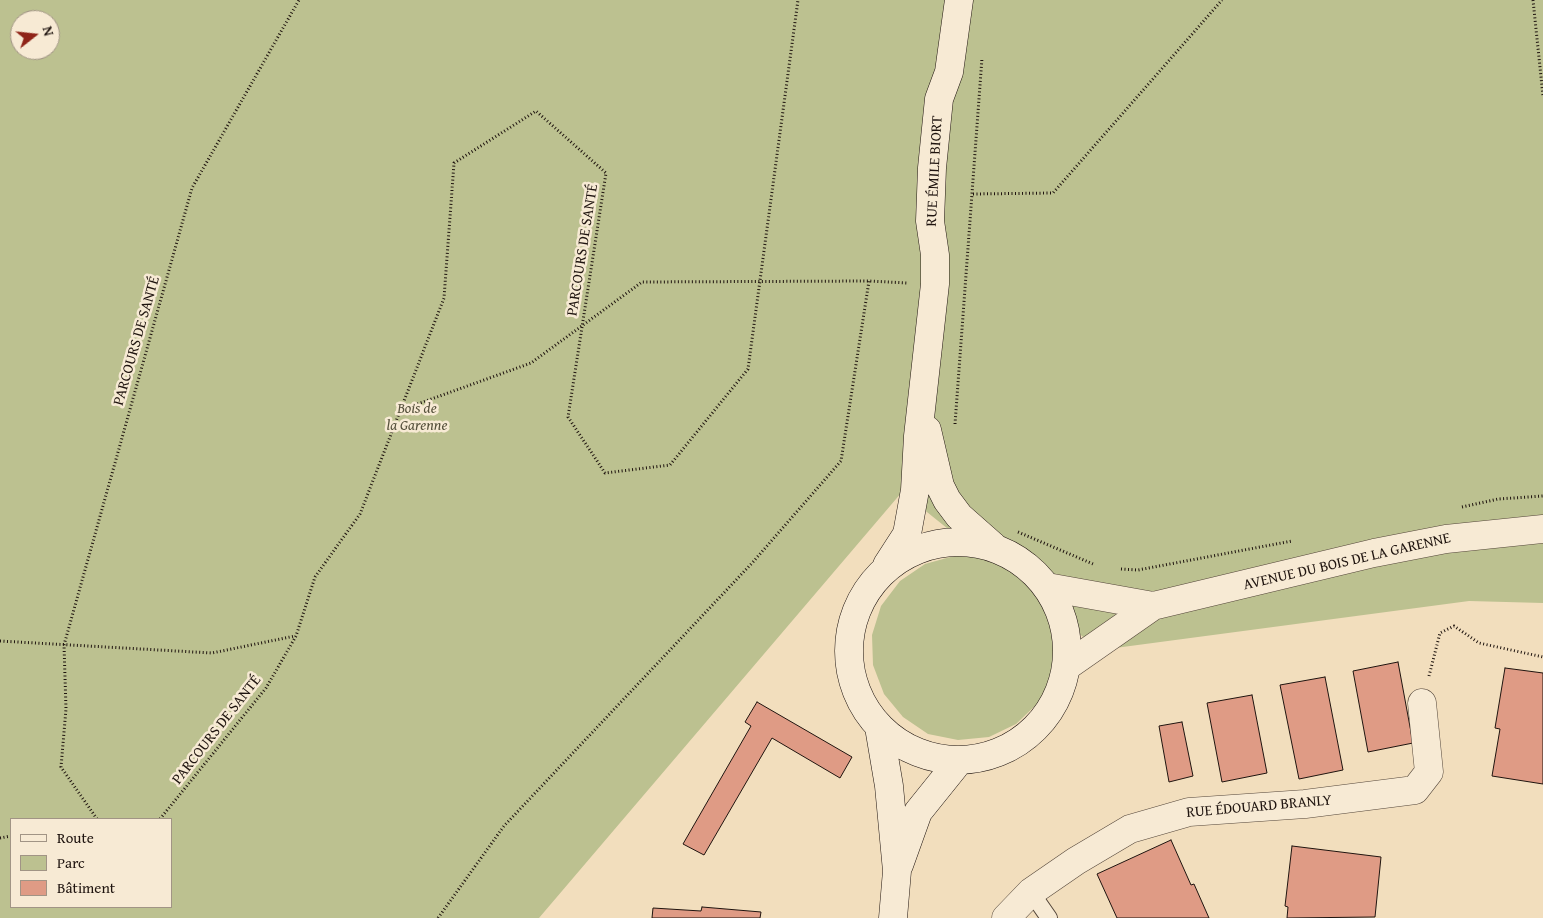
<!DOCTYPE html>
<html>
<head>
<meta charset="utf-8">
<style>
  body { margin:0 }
  #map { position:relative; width:1543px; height:918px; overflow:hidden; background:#f2debd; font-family:"Gentium Book Plus",serif }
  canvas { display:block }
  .legend { position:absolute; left:10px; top:818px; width:162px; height:90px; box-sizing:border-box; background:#f7ead4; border:1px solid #a19485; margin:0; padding:6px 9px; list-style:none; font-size:15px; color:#1f140f }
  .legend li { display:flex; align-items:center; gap:10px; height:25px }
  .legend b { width:25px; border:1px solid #a19485 }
  .north { position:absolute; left:10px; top:10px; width:50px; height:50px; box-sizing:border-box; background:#f7ead4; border:1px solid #a19485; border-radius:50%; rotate:74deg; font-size:14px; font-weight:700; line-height:20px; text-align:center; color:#1f140f }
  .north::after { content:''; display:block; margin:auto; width:18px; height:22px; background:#8f2418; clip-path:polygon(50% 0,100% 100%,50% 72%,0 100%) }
</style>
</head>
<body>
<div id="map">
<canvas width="1543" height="918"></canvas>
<ul class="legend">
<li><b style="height:6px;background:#f7ead4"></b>Route</li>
<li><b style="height:14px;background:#bcc190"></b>Parc</li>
<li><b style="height:14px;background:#df9b85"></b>Bâtiment</li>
</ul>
<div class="north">N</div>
</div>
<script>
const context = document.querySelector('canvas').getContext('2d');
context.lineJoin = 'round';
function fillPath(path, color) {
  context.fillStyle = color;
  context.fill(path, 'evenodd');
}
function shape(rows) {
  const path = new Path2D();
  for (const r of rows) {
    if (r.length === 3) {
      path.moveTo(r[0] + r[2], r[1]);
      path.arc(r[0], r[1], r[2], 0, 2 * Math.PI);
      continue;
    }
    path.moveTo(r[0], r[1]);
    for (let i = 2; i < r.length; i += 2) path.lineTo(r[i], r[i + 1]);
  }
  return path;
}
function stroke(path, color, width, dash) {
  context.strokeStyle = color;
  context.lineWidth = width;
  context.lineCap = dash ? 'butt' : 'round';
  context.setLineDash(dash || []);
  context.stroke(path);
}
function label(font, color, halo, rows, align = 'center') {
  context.font = font + ' "Gentium Book Plus",serif';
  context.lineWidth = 5;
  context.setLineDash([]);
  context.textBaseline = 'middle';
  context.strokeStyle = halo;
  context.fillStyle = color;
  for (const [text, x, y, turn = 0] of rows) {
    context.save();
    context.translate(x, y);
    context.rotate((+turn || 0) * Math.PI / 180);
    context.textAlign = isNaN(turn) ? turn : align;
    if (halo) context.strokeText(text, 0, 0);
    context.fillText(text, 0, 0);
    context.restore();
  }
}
const green = shape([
  [0,0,1543,0,1543,603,1469,601,1100,650,1046,608,1050,616,1056,646,1052,676,1038,703,1016,724,989,737,958,740,928,734,903,717,884,694,873,665,872,635,881,606,900,581,925,564,954,556,983,557,902,492,539,918,0,918],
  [20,20,50,20,50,50,20,50],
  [11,819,171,819,171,907,11,907]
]);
const building = shape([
  [1398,662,1413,743,1368,752,1353,671,1398,662],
  [1505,668,1543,673,1543,784,1492,776,1500,729,1495,728,1505,668],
  [1325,677,1343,770,1299,779,1280,685,1325,677],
  [1252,695,1267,773,1222,782,1207,703,1252,695],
  [757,702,852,757,840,778,772,738,704,855,683,844,751,726,745,722,757,702],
  [1182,722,1193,776,1169,782,1159,726,1182,722],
  [1171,840,1191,885,1194,884,1209,918,1117,918,1097,874,1171,840],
  [1292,846,1381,857,1375,917,1287,918,1288,907,1285,906,1292,846],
  [702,907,761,912,760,918,652,918,653,908,701,911,702,907]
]);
const path = shape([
  [1533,0,1543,96],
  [973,194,1053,193,1222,0],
  [401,410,531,363,642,282,869,281,907,283],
  [955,424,982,58],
  [1462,507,1498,499,1543,496],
  [1018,532,1093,564],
  [1121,569,1138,570,1292,541],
  [0,641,212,653,295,636],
  [1429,676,1440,633,1454,626,1479,643,1543,657],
  [97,819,61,767,66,709,64,645,192,188,299,0],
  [160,819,266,688,296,636,315,577,360,514,444,298,454,163,536,111,606,173,568,417,605,473,670,465,748,369,798,0],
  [0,838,11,836],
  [438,918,504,826,753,562,841,461,869,281]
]);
const lane = shape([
  [1031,892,1049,918]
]);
const street = shape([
  [1047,587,1153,606],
  [1067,666,1153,606,1374,553,1446,539,1543,529],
  [1006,918,1031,892,1076,861,1130,829,1189,812,1305,804,1415,790,1429,772,1422,703]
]);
const secondary = shape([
  [927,430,940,486,947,500,959,516,993,546],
  [958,651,109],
  [887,565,907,534,915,490,918,436,935,284,935,255,930,221,932,168,939,99,949,72,959,0],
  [879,727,889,786,897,871,893,918],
  [899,865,918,812,959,761]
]);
const streetNames = [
  ["RUE ÉMILE BIORT",935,171,-87],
  ["PARCOURS DE SANTÉ",583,250,-81],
  ["PARCOURS DE SANTÉ",137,341,-74],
  ["AVENUE DU BOIS DE LA GARENNE",1347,562,-13],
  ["PARCOURS DE SANTÉ",217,730,-52],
  ["RUE ÉDOUARD BRANLY",1259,807,-5]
];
const parkNames = [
  ["Bois de",417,409],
  ["la Garenne",417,426]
];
fillPath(green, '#bcc190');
fillPath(building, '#df9b85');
stroke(building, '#1f140f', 1);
stroke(lane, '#54463a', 18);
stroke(street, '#54463a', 29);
stroke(secondary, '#1f140f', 29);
stroke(path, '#1f140f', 3, [1, 2.5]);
stroke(lane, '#f7ead4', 16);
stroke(street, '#f7ead4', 28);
stroke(secondary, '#f7ead4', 28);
label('15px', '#1f140f', '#f7ead4', streetNames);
label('italic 15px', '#56513c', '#f7ead4', parkNames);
</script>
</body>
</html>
